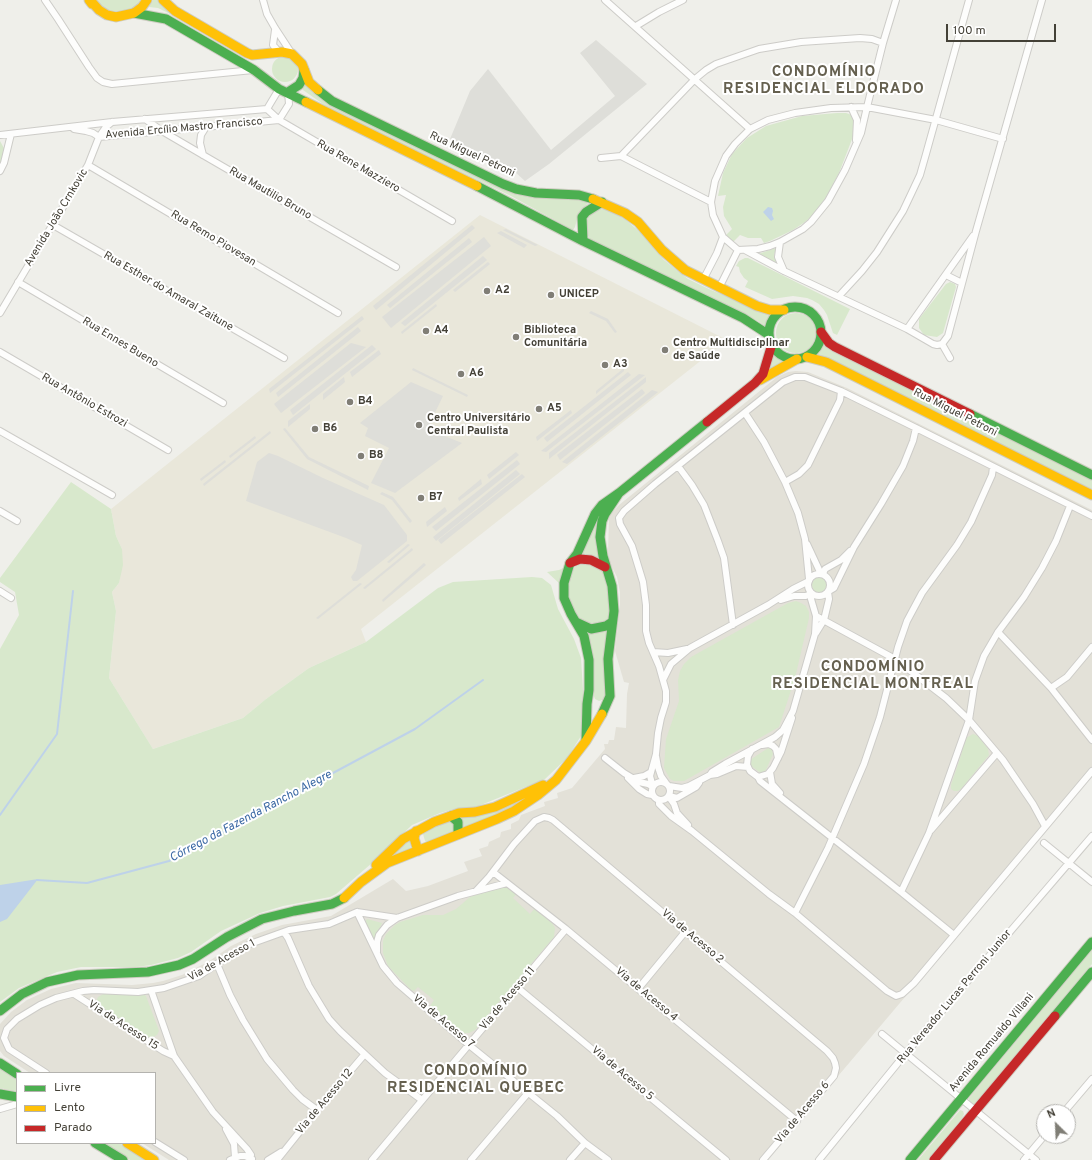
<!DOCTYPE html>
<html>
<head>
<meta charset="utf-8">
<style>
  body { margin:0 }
  #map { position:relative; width:1092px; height:1160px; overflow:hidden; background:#efefea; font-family:Overpass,sans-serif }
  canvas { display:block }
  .legend { position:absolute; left:16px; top:1072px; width:140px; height:72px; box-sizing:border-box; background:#fff; border:1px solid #b4b3af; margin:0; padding:5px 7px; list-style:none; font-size:12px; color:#444137 }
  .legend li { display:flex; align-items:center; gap:8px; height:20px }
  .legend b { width:20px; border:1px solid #b4b3af }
  .north { position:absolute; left:1036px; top:1104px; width:40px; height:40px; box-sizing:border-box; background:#fff; border:1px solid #b4b3af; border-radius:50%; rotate:336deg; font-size:11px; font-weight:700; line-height:16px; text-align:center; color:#444137 }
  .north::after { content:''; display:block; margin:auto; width:14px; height:18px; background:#807e76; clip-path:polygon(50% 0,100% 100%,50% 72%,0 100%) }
  .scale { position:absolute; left:946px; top:24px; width:110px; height:18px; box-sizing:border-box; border:2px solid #444137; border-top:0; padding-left:5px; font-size:12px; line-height:14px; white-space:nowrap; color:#444137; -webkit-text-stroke:3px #fff; paint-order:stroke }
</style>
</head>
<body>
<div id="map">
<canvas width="1092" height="1160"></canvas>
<ul class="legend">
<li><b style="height:5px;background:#4caf50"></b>Livre</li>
<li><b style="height:5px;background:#ffc107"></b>Lento</li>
<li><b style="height:5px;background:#c62828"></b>Parado</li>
</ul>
<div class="north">N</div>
<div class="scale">100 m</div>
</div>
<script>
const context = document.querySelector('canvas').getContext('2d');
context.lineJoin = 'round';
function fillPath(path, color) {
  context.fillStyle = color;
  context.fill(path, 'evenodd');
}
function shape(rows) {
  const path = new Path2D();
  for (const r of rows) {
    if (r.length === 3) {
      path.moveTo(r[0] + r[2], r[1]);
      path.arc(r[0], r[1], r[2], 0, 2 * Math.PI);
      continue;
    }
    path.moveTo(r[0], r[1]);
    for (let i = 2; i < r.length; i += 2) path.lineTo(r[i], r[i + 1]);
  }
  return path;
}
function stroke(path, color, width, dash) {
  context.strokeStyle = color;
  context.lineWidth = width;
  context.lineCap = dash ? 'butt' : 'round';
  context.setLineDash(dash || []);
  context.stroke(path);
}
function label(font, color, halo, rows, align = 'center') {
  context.font = font + ' Overpass,sans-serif';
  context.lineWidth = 4;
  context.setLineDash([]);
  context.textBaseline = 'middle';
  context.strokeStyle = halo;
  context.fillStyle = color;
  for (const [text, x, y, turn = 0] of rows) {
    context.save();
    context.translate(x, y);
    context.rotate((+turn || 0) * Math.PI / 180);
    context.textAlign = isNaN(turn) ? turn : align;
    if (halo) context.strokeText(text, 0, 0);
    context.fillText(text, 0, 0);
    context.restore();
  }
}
const residential = shape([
  [796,371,808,372,847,388,1092,510,1092,776,767,1160,169,1160,142,1143,155,1143,155,1073,30,1073,4,1056,0,1051,0,1024,11,1012,27,1000,51,989,76,983,132,985,153,983,163,981,182,975,208,962,231,946,256,934,282,925,331,916,393,879,406,891,428,886,468,871,464,862,482,856,479,849,488,846,489,842,500,837,501,832,511,829,511,824,519,820,521,815,545,806,544,802,558,798,557,793,572,788,605,749,604,744,608,744,609,740,614,740,616,727,626,728,627,694,629,683,624,682,615,651,620,607,620,592,617,577,610,563,608,553,609,519,611,514,619,505,777,377,788,372]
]);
const education = shape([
  [480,215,727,340,361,629,366,642,309,668,266,699,243,718,153,749,109,678,116,611,112,592,119,583,122,549,116,536,111,509]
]);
const green = shape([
  [94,0,140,0,138,4,130,10,120,12,111,12,103,8],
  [153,0,161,0,185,21,158,8,149,7],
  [285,69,13],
  [306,84,479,177,563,197,588,202,588,203,578,215,575,227,573,230,511,196,330,109,303,90,302,88],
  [837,113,846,113,852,115,854,119,854,134,839,173,823,203,814,214,805,222,793,230,770,241,764,243,761,238,748,238,740,235,733,242,726,235,732,229,724,216,723,207,726,195,718,196,723,173,732,154,747,138,766,126,802,116],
  [0,141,5,150,4,157,0,165],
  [600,209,605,209,614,213,626,220,641,233,664,260,688,279,711,290,771,315,765,326,758,321,590,239,587,234,586,222,590,215],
  [776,248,774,256,777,264,758,254],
  [745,258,748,258,850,309,837,335,833,333,827,315,824,310,819,304,812,300,807,298,793,296,772,299,745,287,748,281,744,278,740,272,739,267,736,266,739,261],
  [950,282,955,284,956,287,943,333,937,337,924,335,919,328,919,319,946,284],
  [796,333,20],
  [823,345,835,353,1092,479,1092,489,830,360,816,355],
  [773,355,783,362,768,370],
  [71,482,111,509,116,536,122,549,123,565,119,583,112,592,116,611,109,678,153,749,243,718,266,699,309,668,366,642,438,588,453,582,532,577,542,578,551,585,558,609,574,639,581,658,583,690,583,728,581,736,567,758,545,779,471,809,458,808,440,813,412,825,372,863,336,894,330,897,283,906,260,913,221,931,191,952,178,958,151,965,136,967,81,967,57,972,19,988,0,1002,0,649,19,615,15,592,0,582,0,578],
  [603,509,600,559,594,557,581,556],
  [580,563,586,563,601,568,605,575,611,602,609,617,604,623,591,625,578,620,570,604,568,596,570,577,574,568],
  [565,567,560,584,547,572,559,570],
  [820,585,8],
  [796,601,801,603,806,606,809,612,809,618,795,678,779,727,684,781,674,781,670,779,664,768,666,739,679,701,678,680,680,671,684,664,691,657,788,603],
  [607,628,608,694,605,699,599,701,595,699,593,694,593,655,586,631],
  [973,734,978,736,988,749,989,755,961,789,958,791,954,791,951,789,951,785,962,752,963,743,966,738],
  [768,748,772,749,773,754,765,772,762,774,750,765,750,760],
  [530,794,509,811,462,829,461,816],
  [449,821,454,822,456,831,430,843,425,841,423,834,425,830],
  [408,839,410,839,411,850,386,860],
  [500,887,509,888,517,893,513,898,530,914,535,908,552,923,555,928,554,937,475,1030,469,1033,462,1033,430,1006,434,1000,418,987,414,991,411,990,388,966,383,953,383,941,386,934,395,925,400,922,423,915,443,915,456,909,470,897],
  [367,919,382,923,374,941,365,922],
  [1092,950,1092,964,975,1104,972,1105,969,1101,969,1098],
  [105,993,143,994,146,996,158,1028,159,1031,157,1035,153,1037,148,1037,97,1004,96,1002,98,997],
  [0,1068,17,1079,17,1092,0,1088],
  [960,1110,963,1111,964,1114,962,1118,928,1160,918,1160],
  [103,1143,119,1143,146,1160,130,1160]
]);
const parking = shape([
  [596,40,647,84,549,164,525,181,515,172,450,139,470,91,488,69,551,150,615,96,580,53],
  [472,225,475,228,376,310,373,306],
  [506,229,538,245,535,246,503,230],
  [501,231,527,245,524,248,497,233],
  [484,237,491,246,391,328,382,317],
  [469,238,472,242,390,308,387,305],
  [483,256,487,260,405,326,401,323],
  [488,262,490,264,455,292,453,290],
  [436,304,437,306,402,334,401,332],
  [591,311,608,319,617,332,615,333,606,321,589,313],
  [362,316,364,319,270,393,269,389],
  [358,327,361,331,278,397,276,393],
  [351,343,366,347,281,413,274,404],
  [372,345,376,349,293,415,290,410],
  [379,350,381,354,352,377,350,372],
  [413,368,468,395,467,397,412,370],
  [624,368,624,371,596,394,596,391],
  [628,372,631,375,547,442,544,438],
  [639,374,645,375,546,452,541,451],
  [344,377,345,382,323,400,323,394],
  [646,377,646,382,549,459,549,453],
  [411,382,443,396,427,429,462,443,395,493,371,483,389,448,365,436,368,428,360,423],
  [642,389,645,393,560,460,557,455],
  [652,390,658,392,567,464,562,462],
  [310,404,310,409,288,427,288,421],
  [571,410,572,413,537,441,536,437],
  [285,428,309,457,369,486,368,490,307,459,283,429],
  [270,431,271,433,204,486,203,484],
  [255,436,256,438,230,458,229,456],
  [516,452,519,455,489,479,487,475],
  [269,453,278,456,323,478,384,505,407,535,407,541,357,581,353,581,351,577,356,570,362,545,346,538,246,501,257,462],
  [225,460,226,462,201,481,200,479],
  [517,460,520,464,436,531,432,527],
  [516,470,520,474,436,541,433,537],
  [522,474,525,477,441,544,438,540],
  [481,479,482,484,459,501,458,498],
  [382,492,393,497,412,521,410,523,392,500,380,494],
  [445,507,447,511,427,527,426,522],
  [408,544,410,545,389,563,387,562],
  [412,548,413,550,365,589,363,588],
  [424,563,426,565,383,602,382,600],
  [360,583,362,584,318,619,316,618]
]);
const water = shape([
  [768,207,772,208,773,211,772,215,774,219,771,221,763,212],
  [38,879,7,919,0,922,0,885]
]);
const stream = shape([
  [0,815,57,734,73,591],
  [37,880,87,883,169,861,415,729,483,680]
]);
const street = shape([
  [45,0,58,19,89,67,97,78,103,82,112,84,253,70],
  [263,0,267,14,275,28,292,54],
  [605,0,750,129],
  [896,0,883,43,867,107,861,133,845,170,828,201,811,222,803,229,780,242,770,246,758,249,738,250,723,237,713,215,711,202,715,181,726,156,735,144,750,129,768,120,795,113,831,108,867,107,936,120,1003,139],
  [636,26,659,12,683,0],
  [275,30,273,45,279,52],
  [851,107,857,120,856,140],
  [267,109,279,120,452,221],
  [267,109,279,89],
  [145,119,162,131,203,155,396,267],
  [74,129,86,131,93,133,99,137,279,120,289,104,288,92],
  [0,135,112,122,267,109],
  [203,155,200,143,201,135,206,127],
  [621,156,695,79,706,70,716,64,759,49,801,42,860,38,872,39,883,43],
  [601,158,621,156,711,202],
  [88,165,338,313],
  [0,171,4,163,11,134],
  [53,225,284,358],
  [780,242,778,257,784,271],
  [745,250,784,271,907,329,933,344,937,345,942,344,950,358],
  [946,275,962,283],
  [703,280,717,253,723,237],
  [18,282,223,403],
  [719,288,738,250],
  [839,296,862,271,877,252,903,211,912,192,920,175,926,154,969,0],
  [0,313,88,165,99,137,106,127,112,122],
  [907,329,973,236],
  [942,344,948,336,976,231,1042,0],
  [0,352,168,450],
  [745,413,764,442,785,482,798,513,805,539,809,579],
  [0,431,112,495],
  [678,466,692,485,704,505,718,541,724,558,733,625],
  [785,482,799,474,808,465,840,400,841,391],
  [0,511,17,521],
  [807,544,821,574],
  [819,585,11],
  [823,574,825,569,841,560,850,551],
  [0,591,11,598],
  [829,591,834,588,854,547,881,504,903,466,913,441,916,428],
  [781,600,794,596,806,596,811,593],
  [816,616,895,659,946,698,969,720,1003,760,1033,804,1045,826],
  [998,632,1051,688,1092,740],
  [816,633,824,620,829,599,828,592],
  [653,652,668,653,687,649],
  [663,680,671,664,690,648,768,605,793,589,809,581],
  [1051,688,1067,677,1092,647],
  [762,745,769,744,773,746,776,749,778,758],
  [752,749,748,756,747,765,750,771,758,777,760,781,901,892,954,935],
  [656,756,658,767,661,776,666,783],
  [605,758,624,773,639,782,648,784,653,787],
  [770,772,772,784,780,793],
  [710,775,717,774,736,766,748,767],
  [758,777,768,774,773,768,781,752,792,718],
  [628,778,639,789,647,794,652,795],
  [634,778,644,776,651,772],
  [661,791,9],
  [669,786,682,788,689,786,710,775,712,772,725,764,775,737,783,730,793,711,815,634,816,616,811,599,811,593],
  [653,787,650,776,656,754,658,733,661,718,666,702,666,691,659,666,649,643,646,631,646,605,643,582,632,546,620,524,619,518,624,511,655,484,783,382,795,377,805,377,841,391,916,428,1092,516],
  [669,796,677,798,696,787,699,783],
  [669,797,674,804,677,813,688,825],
  [659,800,659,804,671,816,692,831,769,894,795,913,887,991,896,996,902,994,914,983,1092,771],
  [931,830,997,753],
  [1044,843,1092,882],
  [493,872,566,929,797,1121],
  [476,891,489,877,514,844,535,821,544,817,549,818,553,820,827,1051,833,1058,835,1063,836,1068,834,1076,763,1160],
  [901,892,929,833,969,720,975,681,984,656,998,632,1024,597,1042,568,1056,541,1070,506],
  [357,912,383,966,397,983,469,1045,557,1116,585,1143,608,1160],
  [795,913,828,848,864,764,880,717,898,647,907,621,922,593,957,545,971,522,992,475,993,467],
  [284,932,288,938,309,986,329,1019,340,1031,385,1073,422,1100],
  [377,952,377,942,379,935,387,925,397,918],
  [217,964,230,995,243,1020,267,1059,293,1090,302,1099,317,1110],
  [518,988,726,1160],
  [638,989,685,932],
  [151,990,174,1056,213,1112,247,1149,251,1155,250,1158],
  [74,994,163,1051,174,1056],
  [882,1034,1036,1160],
  [46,1073,9,1049,4,1038,7,1029,17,1019,40,1005,56,998,83,991,94,990,138,992,164,988,199,976,227,957,250,944,289,930,329,924,357,912,397,918,458,896,507,883],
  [0,1109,17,1104],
  [1064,1112,1092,1079],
  [226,1129,234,1144,235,1157],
  [155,1142,184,1160],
  [230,1160,240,1156,245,1156,252,1159],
  [268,1160,281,1152],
  [277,1160,317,1110,364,1055],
  [372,1160,566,929],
  [471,1160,528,1093],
  [570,1160,585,1143],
  [819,1160,906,1053,1092,836],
  [1024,1160,1044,1136]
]);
const fast = shape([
  [134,13,166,19,254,70,279,89,306,102],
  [318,90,332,101,503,184,516,189,536,193,579,195,593,199],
  [288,92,299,85,303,78,304,70],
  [477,186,583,241,743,318,769,335],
  [583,241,582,217,586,212,602,202],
  [795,333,26],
  [970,414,1092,475],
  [576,622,591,629,606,626,612,622],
  [602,714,610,696,608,659,614,611,612,586,603,556,600,537,602,521,605,514,619,493],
  [586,739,587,704,589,690,589,660,584,636,571,614,564,598,564,583,570,563,577,554,595,514,602,505,619,493,707,422],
  [451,816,458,822,458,834],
  [0,1011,22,994,47,982,78,975,148,972,179,965,193,959,227,937,262,919,294,911,332,904,344,898],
  [1055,1016,1092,972],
  [0,1063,17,1074],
  [0,1094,17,1097],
  [95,1143,123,1160],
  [910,1160,1092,942]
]);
const slow = shape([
  [89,0,92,4],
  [90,0,99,10,107,15,116,17,134,13,142,7,147,0],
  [163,0,175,11,247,53,252,55,282,52,292,54,302,64,309,82,318,90],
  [306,102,477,186],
  [593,199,625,213,638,222,662,250,685,270,757,306,770,310,784,310],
  [807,357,826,362,1092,495],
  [760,380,797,359],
  [416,831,414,838,418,851],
  [376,865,403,839,434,822,459,813,475,812,495,807,543,785],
  [344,898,361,882,387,863,497,819,514,811,538,795,556,780,586,741,602,714],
  [127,1143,154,1160]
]);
const jam = shape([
  [821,332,829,343,835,347,970,414],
  [707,422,755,383,763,374,772,344],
  [570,563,580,559,591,560,605,567],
  [934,1160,1055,1016]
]);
const markers = [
  [487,291,4,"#807e76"],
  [551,295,4,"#807e76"],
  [426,331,4,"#807e76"],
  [516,337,4,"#807e76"],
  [665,350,4,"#807e76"],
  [605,365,4,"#807e76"],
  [461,374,4,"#807e76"],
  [350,402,4,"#807e76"],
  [539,409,4,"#807e76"],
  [419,425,4,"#807e76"],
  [315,429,4,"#807e76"],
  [361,456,4,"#807e76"],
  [421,498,4,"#807e76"]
];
const streetNames = [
  ["Avenida Ercílio Mastro Francisco",184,129,-5],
  ["Rua Miguel Petroni",472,155,25],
  ["Rua Rene Mazziero",358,167,30],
  ["Rua Mautilio Bruno",270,194,30],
  ["Avenida João Crnkovic",57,218,-59],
  ["Rua Remo Piovesan",213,239,31],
  ["Rua Esther do Amaral Zaitune",168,292,30],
  ["Rua Ennes Bueno",120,343,31],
  ["Rua Antônio Estrozi",84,401,30],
  ["Rua Miguel Petroni",955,413,27],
  ["Via de Acesso 2",692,937,40],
  ["Via de Acesso 1",222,961,-29],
  ["Via de Acesso 4",646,995,40],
  ["Rua Vereador Lucas Perroni Junior",955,997,-50],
  ["Via de Acesso 11",508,999,-50],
  ["Via de Acesso 7",443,1022,40],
  ["Via de Acesso 15",123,1026,33],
  ["Avenida Romualdo Villani",992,1043,-50],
  ["Via de Acesso 5",622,1074,40],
  ["Via de Acesso 12",325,1102,-50],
  ["Via de Acesso 6",803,1113,-50]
];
const poiNames = [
  ["A2",495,291],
  ["UNICEP",559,295],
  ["A4",434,331],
  ["Biblioteca",524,331],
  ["Comunitária",524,344],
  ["Centro Multidisciplinar",673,344],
  ["de Saúde",673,357],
  ["A3",613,365],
  ["A6",469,374],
  ["B4",358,402],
  ["A5",547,409],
  ["Centro Universitário",427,419],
  ["Central Paulista",427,432],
  ["B6",323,429],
  ["B8",369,456],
  ["B7",429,498]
];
const waterNames = [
  ["Córrego da Fazenda Rancho Alegre",251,817,-28]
];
const districtNames = [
  ["CONDOMÍNIO",824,73],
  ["RESIDENCIAL ELDORADO",824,90],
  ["CONDOMÍNIO",873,668],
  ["RESIDENCIAL MONTREAL",873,685],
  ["CONDOMÍNIO",476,1072],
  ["RESIDENCIAL QUEBEC",476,1089]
];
fillPath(residential, '#e3e1d8');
fillPath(education, '#e9e7da');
fillPath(green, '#d8e8cc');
fillPath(parking, '#deded9');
fillPath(water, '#bed2e9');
stroke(stream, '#bed2e9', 2);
stroke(street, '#cdccc8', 8);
stroke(fast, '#ceccc1', 11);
stroke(slow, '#ceccc1', 11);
stroke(jam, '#ceccc1', 11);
stroke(street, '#fdfdfc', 6);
stroke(fast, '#4caf50', 9);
stroke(slow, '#ffc107', 9);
stroke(jam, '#c62828', 9);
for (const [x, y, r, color] of markers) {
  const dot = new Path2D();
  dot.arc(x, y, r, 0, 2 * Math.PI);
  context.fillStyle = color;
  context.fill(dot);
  stroke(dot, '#fff', 1.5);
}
label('11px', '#444137', '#fff', streetNames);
label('bold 11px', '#444137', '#fff', poiNames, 'left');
label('italic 12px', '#3b69a4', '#fff', waterNames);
context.letterSpacing = '1px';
label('bold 15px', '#65604f', '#fff', districtNames);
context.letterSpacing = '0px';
</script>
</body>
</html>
